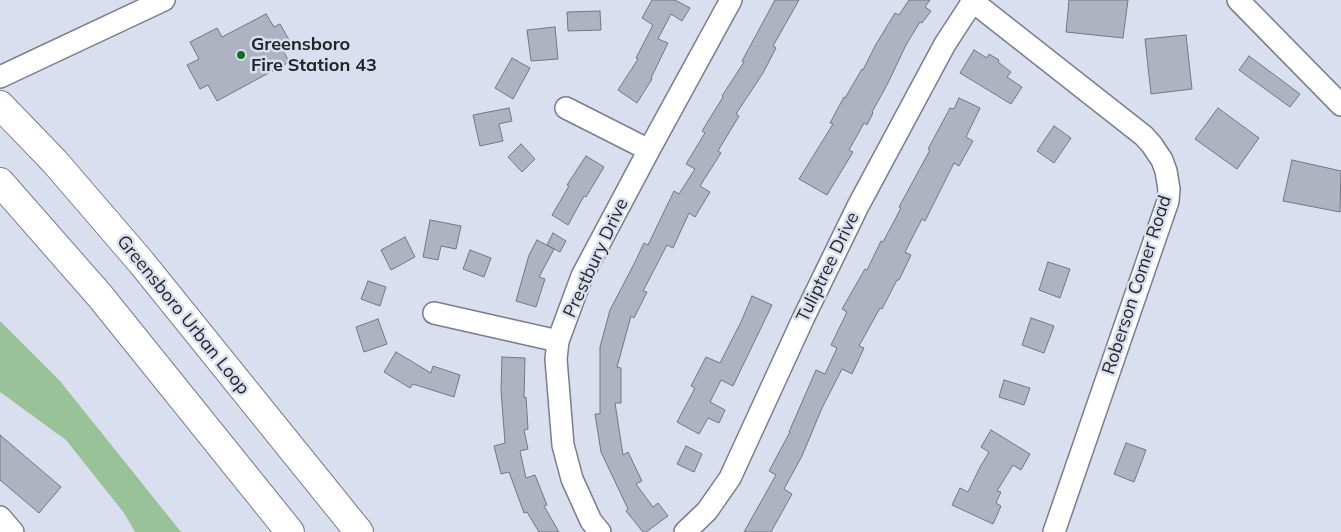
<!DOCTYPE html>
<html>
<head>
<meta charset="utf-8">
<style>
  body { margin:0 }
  canvas { display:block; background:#dadfef }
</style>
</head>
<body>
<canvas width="1341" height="532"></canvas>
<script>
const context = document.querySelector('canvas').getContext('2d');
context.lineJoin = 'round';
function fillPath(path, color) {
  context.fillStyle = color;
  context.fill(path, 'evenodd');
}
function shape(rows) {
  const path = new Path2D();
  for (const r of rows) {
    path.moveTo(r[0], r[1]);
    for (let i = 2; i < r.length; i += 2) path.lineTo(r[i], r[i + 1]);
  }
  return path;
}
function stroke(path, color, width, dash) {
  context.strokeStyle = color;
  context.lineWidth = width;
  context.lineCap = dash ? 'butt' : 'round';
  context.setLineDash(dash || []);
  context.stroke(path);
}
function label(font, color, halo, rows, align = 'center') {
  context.font = font + ' Mulish,sans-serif';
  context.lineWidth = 5;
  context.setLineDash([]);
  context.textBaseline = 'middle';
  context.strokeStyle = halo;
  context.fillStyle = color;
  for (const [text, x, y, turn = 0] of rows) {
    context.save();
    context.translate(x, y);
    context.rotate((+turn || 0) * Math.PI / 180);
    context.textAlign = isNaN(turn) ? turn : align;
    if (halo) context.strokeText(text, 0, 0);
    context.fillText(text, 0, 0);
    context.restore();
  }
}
const green = shape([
  [0,321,60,381,181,532,135,532,124,513,66,440,0,392]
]);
const building = shape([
  [652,0,675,0,690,8,682,21,671,14,658,39,668,43,651,78,652,79,637,103,618,90,638,59,636,58,653,25,642,18,652,0],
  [775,0,799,0,773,46,776,48,763,73,736,114,739,116,718,151,721,153,700,186,710,192,695,217,689,213,673,248,667,245,643,291,647,292,634,318,631,316,617,367,621,368,621,403,615,403,623,455,628,452,642,481,636,484,653,507,658,503,668,516,646,532,643,532,626,511,628,509,601,452,595,414,600,414,600,347,610,310,634,264,644,243,648,245,674,191,679,194,695,169,686,164,705,133,702,131,723,97,722,96,744,62,742,61,775,0],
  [909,0,930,0,925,7,931,11,922,23,920,22,906,45,887,85,872,112,873,113,867,125,864,123,849,150,853,152,827,195,799,179,833,124,830,123,844,97,845,98,862,69,863,70,875,46,895,13,899,15,909,0],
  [1069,0,1128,0,1123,38,1066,32,1069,0],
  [600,11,601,30,568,31,567,12,600,11],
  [266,14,274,27,280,24,292,45,283,50,289,62,217,101,208,85,200,89,187,65,199,59,190,42,217,28,222,37,266,14],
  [555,27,558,59,531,61,527,30,555,27],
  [1186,35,1192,89,1151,94,1145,39,1186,35],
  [974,50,987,58,989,54,999,60,998,62,1011,72,1007,77,1022,87,1011,104,960,73,974,50],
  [1249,56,1300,94,1290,107,1239,70,1249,56],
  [512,58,530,68,513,99,495,88,512,58],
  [959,98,980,108,966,137,973,141,959,166,954,163,925,221,922,219,905,252,911,255,899,280,897,280,882,309,880,308,859,346,864,348,852,374,842,369,822,408,802,456,784,489,792,494,771,532,744,532,776,475,769,471,790,432,789,432,816,370,825,374,837,348,831,345,847,312,842,309,865,269,867,270,881,241,883,242,901,208,899,207,930,150,928,149,950,108,954,109,959,98],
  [509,108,512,121,499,124,503,141,480,146,473,115,509,108],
  [1218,108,1259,138,1237,169,1195,139,1218,108],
  [1054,126,1071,138,1054,163,1037,151,1054,126],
  [521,144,535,159,522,172,508,157,521,144],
  [586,156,604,167,586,197,584,196,568,225,552,215,569,186,567,185,586,156],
  [1292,160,1341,171,1340,212,1283,201,1292,160],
  [430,220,461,226,456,249,441,246,438,260,423,257,430,220],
  [553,233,566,241,560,252,547,245,553,233],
  [405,237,415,257,391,270,381,250,405,237],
  [537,240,554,249,539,277,545,279,536,307,516,301,529,255,537,240],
  [470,250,491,258,484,277,463,269,470,250],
  [1048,262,1070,269,1060,298,1039,290,1048,262],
  [368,281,386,287,380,306,361,299,368,281],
  [752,296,772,305,733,386,721,380,710,402,725,410,719,423,708,418,699,434,677,422,695,388,691,386,706,357,720,363,741,322,752,296],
  [1031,318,1054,326,1044,353,1022,345,1031,318],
  [378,319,387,344,364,352,356,327,378,319],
  [396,352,431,373,433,366,460,375,454,397,413,384,410,388,384,372,396,352],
  [502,357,525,358,524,398,526,397,528,429,524,430,528,449,520,451,526,478,535,475,547,505,544,506,559,532,539,532,527,512,524,513,509,472,501,474,494,446,505,443,501,390,502,357],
  [1004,380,1030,388,1024,405,999,397,1004,380],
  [991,430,1030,454,1021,470,1013,465,997,491,1001,492,996,503,1001,506,993,524,952,505,960,488,968,492,980,467,989,452,981,447,991,430],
  [0,435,61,487,39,513,0,480,0,435],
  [1126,443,1146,450,1134,482,1114,474,1126,443],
  [686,446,702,454,694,472,677,464,686,446]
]);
const minor = shape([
  [971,0,1144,136,1152,145,1162,160,1166,171,1169,189,1168,201,1054,532],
  [1238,0,1341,105],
  [0,77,164,0],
  [566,108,649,150],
  [434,313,558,341],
  [0,517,13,532],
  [600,532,591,521,572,479,563,445,556,359,558,341,582,276,649,150,731,0],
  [685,532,707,511,730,478,803,319,858,206,945,44,973,1]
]);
const highway = shape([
  [0,105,55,162,141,262,359,532],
  [0,182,100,296,290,532]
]);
const markers = [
  [241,55,5,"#116f1d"]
];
const poiNames = [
  ["Greensboro",251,45],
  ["Fire Station 43",251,66]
];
const streetNames = [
  ["Prestbury Drive",596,258,-65],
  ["Tuliptree Drive",828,267,-64],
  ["Roberson Comer Road",1137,285,-72],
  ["Greensboro Urban Loop",183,315,51]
];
fillPath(green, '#99c298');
fillPath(building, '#aeb2c1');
stroke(building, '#737785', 1);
stroke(minor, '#797e8c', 24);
stroke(highway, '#797e8c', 30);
stroke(minor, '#fff', 21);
stroke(highway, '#fff', 28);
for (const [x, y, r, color] of markers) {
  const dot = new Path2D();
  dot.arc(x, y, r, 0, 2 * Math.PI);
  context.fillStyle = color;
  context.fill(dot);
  stroke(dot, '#dadfef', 2);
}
label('bold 18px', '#23252a', '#dadfef', poiNames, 'left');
label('18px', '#23252a', '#dadfef', streetNames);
</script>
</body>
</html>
